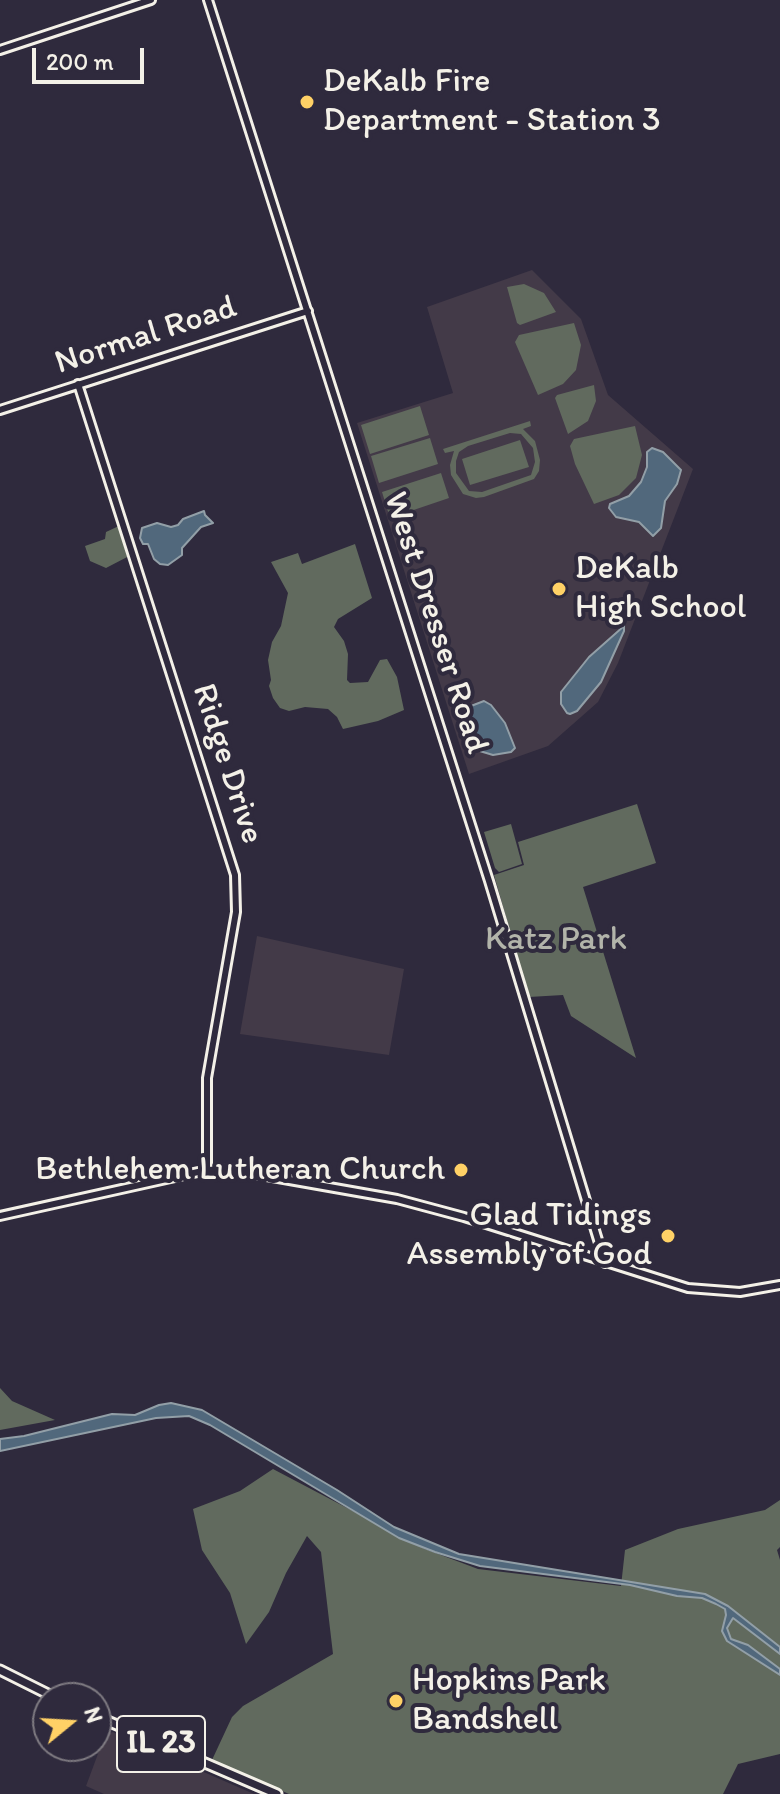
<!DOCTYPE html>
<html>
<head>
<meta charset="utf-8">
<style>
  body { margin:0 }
  #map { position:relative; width:780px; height:1794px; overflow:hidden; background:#2f2a3d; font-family:Itim,sans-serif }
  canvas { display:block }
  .north { position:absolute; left:32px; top:1682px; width:80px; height:80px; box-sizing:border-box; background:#2f2a3d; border:2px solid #7e7a81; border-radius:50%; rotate:72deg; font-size:22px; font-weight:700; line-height:32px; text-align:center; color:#f4f1e8 }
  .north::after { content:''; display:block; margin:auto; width:28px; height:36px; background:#ffd166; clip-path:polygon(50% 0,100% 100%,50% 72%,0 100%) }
  .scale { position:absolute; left:32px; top:48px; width:112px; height:36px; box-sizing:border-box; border:4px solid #f4f1e8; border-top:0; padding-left:10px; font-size:24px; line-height:28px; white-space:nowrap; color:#f4f1e8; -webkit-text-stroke:6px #2f2a3d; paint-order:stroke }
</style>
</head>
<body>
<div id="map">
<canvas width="780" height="1794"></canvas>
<div class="north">N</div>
<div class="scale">200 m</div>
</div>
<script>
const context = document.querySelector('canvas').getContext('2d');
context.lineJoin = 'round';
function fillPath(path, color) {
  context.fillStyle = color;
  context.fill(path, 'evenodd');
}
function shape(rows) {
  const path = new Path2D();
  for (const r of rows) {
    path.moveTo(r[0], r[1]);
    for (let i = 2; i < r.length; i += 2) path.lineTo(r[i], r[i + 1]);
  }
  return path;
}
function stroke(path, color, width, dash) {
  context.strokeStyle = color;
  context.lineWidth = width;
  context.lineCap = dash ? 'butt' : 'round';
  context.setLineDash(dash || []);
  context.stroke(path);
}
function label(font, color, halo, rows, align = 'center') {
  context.font = font + ' Itim,sans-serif';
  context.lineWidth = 8;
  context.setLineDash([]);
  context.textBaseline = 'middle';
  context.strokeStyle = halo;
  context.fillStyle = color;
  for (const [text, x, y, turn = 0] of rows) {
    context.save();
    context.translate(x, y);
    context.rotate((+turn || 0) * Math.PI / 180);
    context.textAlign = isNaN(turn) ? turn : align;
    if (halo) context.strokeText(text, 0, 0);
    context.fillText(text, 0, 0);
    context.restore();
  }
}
const built = shape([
  [532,270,581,319,608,395,693,469,618,663,598,702,548,746,469,774,357,423,453,393,427,307],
  [257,936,404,969,389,1055,240,1034],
  [113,1732,128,1739,254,1794,104,1794,86,1786,105,1735]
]);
const green = shape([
  [524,284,544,293,556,312,520,325,517,323,507,287],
  [574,323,581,345,576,370,563,384,538,395,515,342,519,335],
  [594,385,596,401,588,421,568,434,555,398,557,395],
  [420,406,429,435,370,454,361,425],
  [530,421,531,426,523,429,535,441,540,460,539,471,534,479,484,497,476,498,463,494,451,475,450,465,454,451,445,453,443,449],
  [510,433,521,434,533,448,535,462,531,475,482,492,469,491,456,473,456,461,459,452,468,446],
  [635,426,642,455,636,478,619,495,594,504,575,464,570,446,574,439],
  [430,438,438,464,379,483,371,456],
  [520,440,529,467,470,485,462,459],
  [441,473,449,498,390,518,382,492],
  [121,525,131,555,106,568,90,561,85,546,105,539,106,532],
  [355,544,372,598,338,619,334,627,344,641,348,654,347,680,350,683,368,682,380,660,387,659,397,677,404,710,378,721,343,729,337,717,328,709,305,707,289,711,280,708,273,698,269,686,271,680,268,660,272,642,281,626,288,593,271,562,298,553,302,564],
  [637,804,656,863,583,887,636,1058,571,1016,563,995,529,997,494,875,524,865,518,842],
  [511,824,522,864,499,872,495,868,484,832],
  [0,1388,12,1401,55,1420,0,1430],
  [273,1469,425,1549,478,1569,621,1586,625,1550,678,1529,765,1510,780,1500,780,1547,777,1550,780,1560,780,1754,738,1764,723,1794,289,1794,212,1760,232,1717,243,1706,333,1654,321,1552,307,1536,286,1573,269,1612,246,1644,230,1593,202,1550,193,1509,240,1491]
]);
const water = shape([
  [652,448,663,452,681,470,677,484,665,501,661,528,653,536,639,522,616,517,609,508,610,504,629,496,641,482,647,467,647,452,652,448],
  [204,511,205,515,213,523,201,527,182,548,182,555,168,565,160,564,154,559,148,544,143,544,140,538,142,528,157,523,171,527,178,525,183,519,204,511],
  [624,626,624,631,601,682,577,711,570,714,567,713,561,704,561,692,589,657,624,626],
  [484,701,491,705,505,723,515,748,511,752,493,755,473,749,467,744,458,711,484,701],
  [171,1403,202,1410,337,1490,394,1527,459,1554,705,1594,728,1606,780,1647,780,1654,733,1618,727,1628,731,1639,748,1645,780,1669,780,1675,727,1641,722,1631,726,1615,725,1609,716,1604,702,1598,677,1596,630,1585,480,1566,435,1552,399,1538,210,1425,189,1416,156,1418,0,1451,0,1439,24,1436,112,1414,135,1415,159,1405,171,1403]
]);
const secondary = shape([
  [208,0,489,881,605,1263],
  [0,50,151,0],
  [78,384,235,875,236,912,207,1078,207,1170],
  [0,410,308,311],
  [0,1216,207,1170,227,1169,397,1199,464,1217,688,1288,740,1292,780,1285]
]);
const primary = shape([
  [0,1670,56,1698],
  [96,1716,277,1794]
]);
const markers = [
  [307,102,8,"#ffd166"],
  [559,589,8,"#ffd166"],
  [461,1170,8,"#ffd166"],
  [668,1236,8,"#ffd166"],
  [396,1701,8,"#ffd166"]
];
const shields = [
  [161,1744,88]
];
const shieldNames = [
  ["IL 23",161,1744]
];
const poiNames = [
  ["DeKalb Fire",323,82],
  ["Department - Station 3",323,121],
  ["DeKalb",575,569],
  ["High School",575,608],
  ["Bethlehem Lutheran Church",445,1170,"right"],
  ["Glad Tidings",652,1216,"right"],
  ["Assembly of God",652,1255,"right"],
  ["Hopkins Park",412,1681],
  ["Bandshell",412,1720]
];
const streetNames = [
  ["Normal Road",146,336,-18],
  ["West Dresser Road",435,623,72],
  ["Ridge Drive",227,764,72]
];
const parkNames = [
  ["Katz Park",556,940]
];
fillPath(built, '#433a48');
fillPath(green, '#616a5e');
fillPath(water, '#51687c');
stroke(water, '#929fa7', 2);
stroke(secondary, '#f4f1e8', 12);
stroke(primary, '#f4f1e8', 13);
stroke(secondary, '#2f2a3d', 6);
stroke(primary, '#2f2a3d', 7);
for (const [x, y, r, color] of markers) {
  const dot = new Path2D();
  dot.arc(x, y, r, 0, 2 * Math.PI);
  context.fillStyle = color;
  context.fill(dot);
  stroke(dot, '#2f2a3d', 3);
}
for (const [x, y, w] of shields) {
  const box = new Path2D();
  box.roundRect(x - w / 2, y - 28, w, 56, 6);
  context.fillStyle = '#2f2a3d';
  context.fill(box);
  stroke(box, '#f4f1e8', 2);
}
label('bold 32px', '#f4f1e8', null, shieldNames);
label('34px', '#f4f1e8', '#2f2a3d', poiNames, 'left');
label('34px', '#f4f1e8', '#2f2a3d', streetNames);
label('34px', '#b2b4aa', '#2f2a3d', parkNames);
</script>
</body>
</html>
